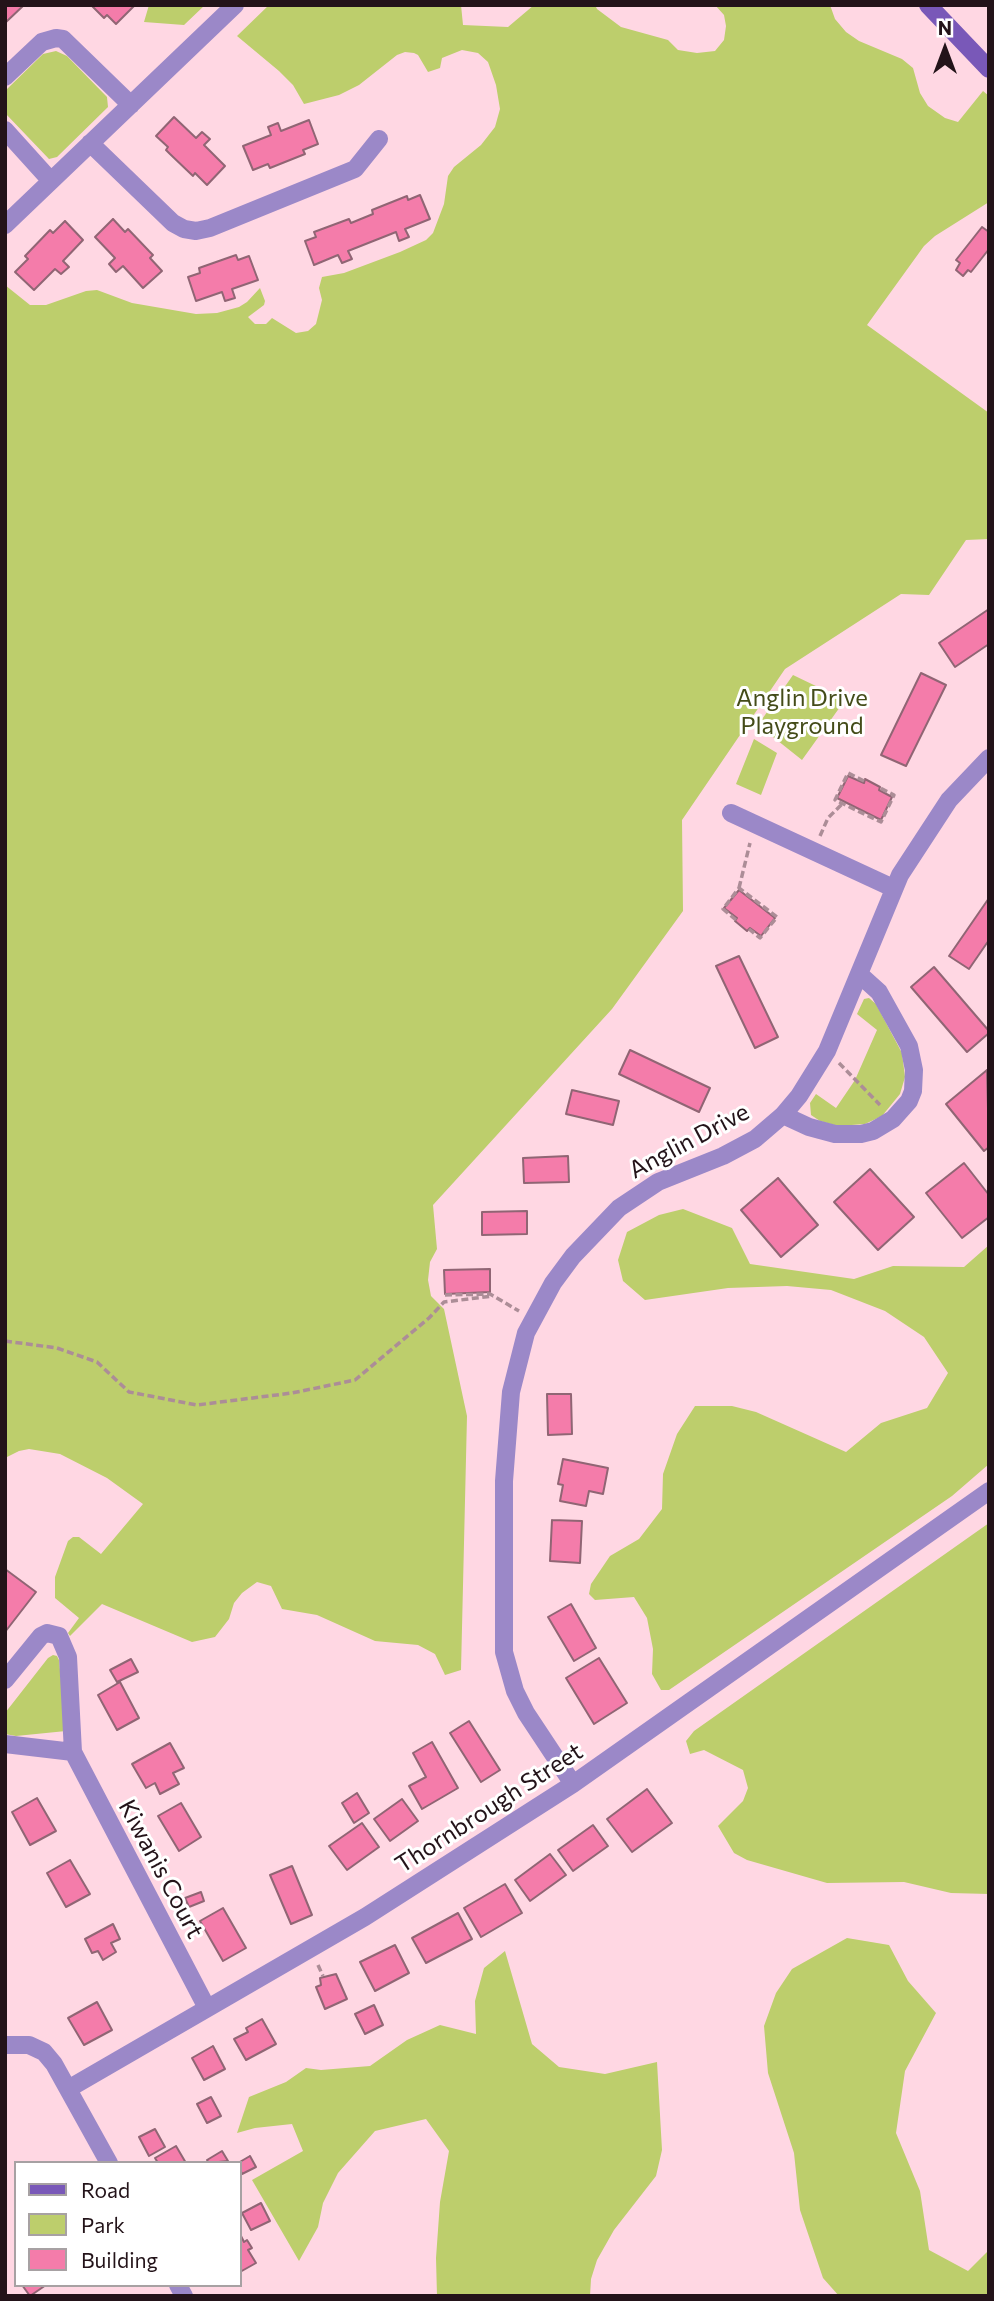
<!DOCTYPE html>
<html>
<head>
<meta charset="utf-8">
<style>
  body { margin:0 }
  #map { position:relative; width:994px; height:2301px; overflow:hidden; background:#ffd7e3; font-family:Commissioner,sans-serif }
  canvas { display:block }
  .frame { position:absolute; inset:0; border:7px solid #231319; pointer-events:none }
  .legend { position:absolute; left:14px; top:2161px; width:228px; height:126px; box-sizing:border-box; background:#fff; border:2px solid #a7a1a3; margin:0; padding:9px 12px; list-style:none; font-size:21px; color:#231319 }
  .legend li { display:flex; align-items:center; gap:14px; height:35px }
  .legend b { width:35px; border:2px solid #a7a1a3 }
  .north { position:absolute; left:910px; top:14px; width:70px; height:70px; -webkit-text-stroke:5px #fff; paint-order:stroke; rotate:0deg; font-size:19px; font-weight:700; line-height:28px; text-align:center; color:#231319 }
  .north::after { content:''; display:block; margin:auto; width:24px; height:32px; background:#231319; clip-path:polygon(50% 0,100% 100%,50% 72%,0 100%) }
</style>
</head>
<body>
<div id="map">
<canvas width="994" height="2301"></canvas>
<div class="frame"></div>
<ul class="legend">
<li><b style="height:9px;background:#7958b8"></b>Road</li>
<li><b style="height:19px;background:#bdce6c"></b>Park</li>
<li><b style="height:19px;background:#f47caa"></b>Building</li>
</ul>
<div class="north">N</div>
</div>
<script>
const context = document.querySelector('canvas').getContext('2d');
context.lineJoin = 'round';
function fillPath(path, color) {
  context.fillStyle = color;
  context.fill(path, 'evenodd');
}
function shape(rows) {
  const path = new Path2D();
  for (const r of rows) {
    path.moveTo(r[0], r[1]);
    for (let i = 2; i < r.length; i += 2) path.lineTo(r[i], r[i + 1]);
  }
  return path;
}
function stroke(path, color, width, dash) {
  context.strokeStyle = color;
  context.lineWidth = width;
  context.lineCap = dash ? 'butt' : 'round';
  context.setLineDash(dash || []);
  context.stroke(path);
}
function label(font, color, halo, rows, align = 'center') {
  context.font = font + ' Commissioner,sans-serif';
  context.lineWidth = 6;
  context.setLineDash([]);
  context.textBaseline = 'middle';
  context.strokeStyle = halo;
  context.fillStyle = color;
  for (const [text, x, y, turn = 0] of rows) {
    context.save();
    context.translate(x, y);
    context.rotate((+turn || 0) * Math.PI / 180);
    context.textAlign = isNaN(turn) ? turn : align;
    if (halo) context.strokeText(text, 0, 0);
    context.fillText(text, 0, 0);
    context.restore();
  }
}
const green = shape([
  [149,5,205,5,184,25,144,22],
  [269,5,461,5,463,25,508,27,534,5,595,5,597,9,621,27,668,40,678,50,697,53,715,51,724,40,726,26,724,15,715,5,830,5,835,19,846,32,859,41,902,59,913,68,920,93,928,106,945,118,958,122,983,91,989,96,989,202,935,236,924,246,867,325,989,413,989,539,966,540,929,595,901,594,785,669,682,820,683,911,612,1009,433,1205,437,1249,430,1262,428,1280,431,1296,444,1309,467,1416,461,1670,445,1675,435,1654,418,1645,375,1641,317,1615,282,1609,271,1586,257,1582,242,1593,234,1603,229,1619,215,1637,192,1642,102,1604,70,1636,68,1633,79,1618,55,1598,55,1577,68,1541,73,1537,79,1537,101,1554,143,1504,107,1478,60,1454,29,1449,19,1451,5,1458,5,285,30,305,46,305,86,291,97,290,132,303,196,314,217,313,239,307,247,302,260,288,265,301,264,305,248,317,255,324,266,324,272,318,296,333,308,331,316,324,322,300,319,288,322,277,344,273,400,252,426,240,433,233,444,204,448,176,454,167,481,145,495,127,500,109,496,85,488,62,478,53,462,50,442,58,440,68,428,72,418,55,414,53,405,52,397,55,359,85,339,95,304,104,293,85,279,71,237,36],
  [56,51,67,56,107,97,108,107,57,157,49,159,5,113,5,91,43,54],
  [793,675,845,700,802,760,758,725],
  [754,739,777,753,761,795,736,784],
  [869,998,876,1004,902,1053,905,1077,900,1094,882,1116,865,1124,838,1126,820,1121,811,1115,810,1103,816,1094,836,1108,855,1080,877,1030,857,1014,864,999],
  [683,1209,732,1228,750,1264,854,1279,893,1266,964,1267,989,1245,989,1464,952,1496,669,1690,661,1690,652,1674,653,1649,647,1618,634,1597,595,1600,589,1594,591,1584,610,1556,639,1539,662,1509,663,1474,677,1434,695,1406,732,1406,756,1412,846,1452,881,1423,927,1408,948,1373,924,1337,885,1311,831,1290,787,1286,728,1288,645,1300,623,1281,618,1260,627,1232,659,1215],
  [989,1523,989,1894,951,1893,904,1882,827,1883,747,1860,734,1853,718,1826,743,1801,748,1788,743,1770,704,1750,690,1754,686,1741,694,1731],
  [53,1655,57,1656,59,1660,66,1731,16,1736,5,1734,5,1713,48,1658],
  [847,1938,889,1945,908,1981,936,2013,905,2071,896,2133,920,2191,929,2250,968,2271,989,2250,989,2296,839,2296,823,2278,800,2210,794,2153,768,2073,764,2026,776,1993,792,1969],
  [505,1951,532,2044,559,2067,605,2074,657,2062,662,2150,656,2176,614,2230,597,2260,591,2279,590,2296,437,2296,436,2258,440,2202,449,2151,426,2119,375,2131,338,2173,323,2203,318,2227,299,2261,252,2180,303,2151,292,2124,255,2128,237,2133,249,2097,286,2082,306,2068,321,2070,370,2066,407,2040,440,2025,476,2034,475,2001,484,1968]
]);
const building = shape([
  [5,5,24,5,5,23,5,5],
  [91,5,134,5,134,6,116,24,107,15,104,18,91,5],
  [174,117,196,138,202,132,210,139,204,145,225,166,207,185,195,173,193,176,170,154,166,150,168,147,156,136,174,117],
  [309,120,318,144,303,150,305,154,270,168,268,164,253,170,243,146,271,135,268,127,278,123,281,131,309,120],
  [420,195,430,219,405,229,409,237,399,241,396,232,348,251,352,259,342,263,338,255,314,265,305,241,316,237,314,232,349,219,351,223,373,214,372,210,407,196,408,200,420,195],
  [113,219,125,232,128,229,149,251,153,255,150,258,162,271,143,288,123,266,116,272,109,264,115,258,95,237,113,219],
  [65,221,83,240,63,261,69,267,61,274,55,269,34,290,15,272,28,259,25,256,50,230,53,233,65,221],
  [982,227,989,232,989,249,971,272,968,270,963,276,956,270,960,263,956,260,982,227],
  [236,255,238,260,249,256,258,280,232,289,235,298,225,301,222,292,196,301,188,277,200,273,199,268,236,255],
  [989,609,989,644,955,667,939,643,989,609],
  [921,673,946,685,906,766,881,755,921,673],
  [848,776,864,783,865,779,880,787,879,790,892,797,881,820,837,798,848,776],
  [739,890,775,918,761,936,750,928,747,931,735,921,737,918,724,908,739,890],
  [989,898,989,940,969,969,949,956,989,898],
  [739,956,778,1037,755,1048,716,966,739,956],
  [934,967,989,1031,989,1033,967,1052,911,987,934,967],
  [630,1050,710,1088,699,1112,619,1074,630,1050],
  [987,1070,989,1147,984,1151,946,1104,987,1070],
  [572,1090,619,1101,613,1125,566,1114,572,1090],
  [568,1156,569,1182,524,1183,523,1158,568,1156],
  [964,1163,989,1195,989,1217,962,1238,926,1193,964,1163],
  [870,1169,914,1217,878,1250,834,1202,870,1169],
  [778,1178,818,1225,781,1257,741,1210,778,1178],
  [527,1211,527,1234,482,1235,482,1212,527,1211],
  [490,1269,490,1292,445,1294,444,1270,490,1269],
  [547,1394,571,1394,572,1434,548,1435,547,1394],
  [563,1459,608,1468,603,1494,589,1491,586,1506,560,1501,563,1485,558,1484,563,1459],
  [552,1520,582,1521,580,1563,550,1561,552,1520],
  [5,1569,36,1592,5,1632,5,1569],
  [571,1604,596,1648,574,1661,548,1617,571,1604],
  [599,1658,627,1703,594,1724,566,1678,599,1658],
  [131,1659,138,1672,117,1682,110,1670,131,1659],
  [120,1682,139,1718,117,1730,98,1695,120,1682],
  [469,1721,500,1770,481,1782,450,1733,469,1721],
  [432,1742,458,1788,422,1809,409,1786,426,1777,413,1753,432,1742],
  [170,1743,184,1768,173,1773,179,1784,160,1794,155,1783,146,1788,132,1764,170,1743],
  [647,1789,672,1823,632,1852,607,1819,647,1789],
  [357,1793,369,1813,354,1823,342,1803,357,1793],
  [37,1798,56,1831,30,1845,12,1812,37,1798],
  [402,1799,418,1821,390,1841,374,1819,402,1799],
  [181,1803,201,1837,179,1851,158,1816,181,1803],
  [362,1823,379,1847,347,1870,329,1846,362,1823],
  [593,1825,608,1846,573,1871,558,1850,593,1825],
  [550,1854,566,1875,530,1901,515,1880,550,1854],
  [70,1860,90,1894,66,1907,47,1873,70,1860],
  [292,1866,312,1915,291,1924,270,1875,292,1866],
  [505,1884,522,1913,481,1937,464,1908,505,1884],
  [201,1892,204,1901,189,1907,185,1898,201,1892],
  [223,1908,246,1948,223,1961,200,1921,223,1908],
  [458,1913,472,1939,426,1963,412,1938,458,1913],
  [113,1924,120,1939,111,1943,116,1952,103,1960,98,1951,92,1953,85,1939,113,1924],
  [395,1945,409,1973,375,1991,360,1962,395,1945],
  [336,1974,347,1999,325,2009,316,1987,321,1985,320,1978,336,1974],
  [97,2002,112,2030,84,2045,68,2018,97,2002],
  [374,2005,383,2025,365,2034,355,2014,374,2005],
  [262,2019,276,2044,246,2060,234,2039,248,2032,246,2028,262,2019],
  [213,2046,225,2069,204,2080,192,2058,213,2046],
  [211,2097,221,2116,207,2123,197,2104,211,2097],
  [155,2129,165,2147,149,2156,139,2137,155,2129],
  [176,2146,186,2163,158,2163,155,2158,176,2146],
  [222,2151,228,2161,209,2163,207,2160,222,2151],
  [250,2156,256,2167,242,2174,238,2163,250,2156],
  [261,2203,270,2221,251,2230,242,2213,261,2203],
  [240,2234,244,2242,247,2240,252,2248,248,2250,256,2263,240,2272,240,2234],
  [22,2285,46,2285,30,2296,22,2285]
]);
const path = shape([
  [864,781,848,773,835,800,881,822,894,795,880,788],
  [820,836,828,818,842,804],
  [739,888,750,843],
  [736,920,723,909,739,888,777,917,760,938,749,929],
  [839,1063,880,1105],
  [445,1295,490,1294,519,1311],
  [5,1341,57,1348,97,1362,129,1392,197,1405,292,1393,355,1380,429,1318,444,1302,493,1296],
  [318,1965,323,1976]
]);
const street = shape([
  [5,77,42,42,56,38,63,39,131,105],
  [5,130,51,181],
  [90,143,173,223,184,229,196,231,210,228,355,169,379,139],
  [5,225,235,5],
  [731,813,893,888],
  [783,1115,809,1127,835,1134,861,1134,873,1131,893,1119,909,1101,913,1091,914,1070,909,1046,879,992,859,974],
  [5,1680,41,1636,47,1633,59,1636,68,1657,73,1752,207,2008],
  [5,1744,73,1752],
  [573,1784,526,1713,515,1691,504,1652,504,1481,511,1392,526,1333,553,1283,573,1256,619,1208,658,1182,723,1156,755,1139,783,1115,799,1096,827,1051,900,875,949,800,989,758],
  [5,2045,29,2045,44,2052,54,2064,109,2163],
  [68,2089,365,1917,573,1784,989,1491],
  [178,2285,184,2296]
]);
const secondary = shape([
  [928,5,989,69]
]);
const parkNames = [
  ["Anglin Drive",802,698],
  ["Playground",802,726]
];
const streetNames = [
  ["Anglin Drive",689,1141,-28],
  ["Thornbrough Street",489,1808,-33],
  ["Kiwanis Court",161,1869,62]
];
fillPath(green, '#bdce6c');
fillPath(building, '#f47caa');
stroke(building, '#906574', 2);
stroke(path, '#ac8d97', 3.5, [7, 3.5]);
stroke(street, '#9b88c8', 18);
stroke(secondary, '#7958b8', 18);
label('24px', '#444c19', '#fff', parkNames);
label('24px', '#231319', '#fff', streetNames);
</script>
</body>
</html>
